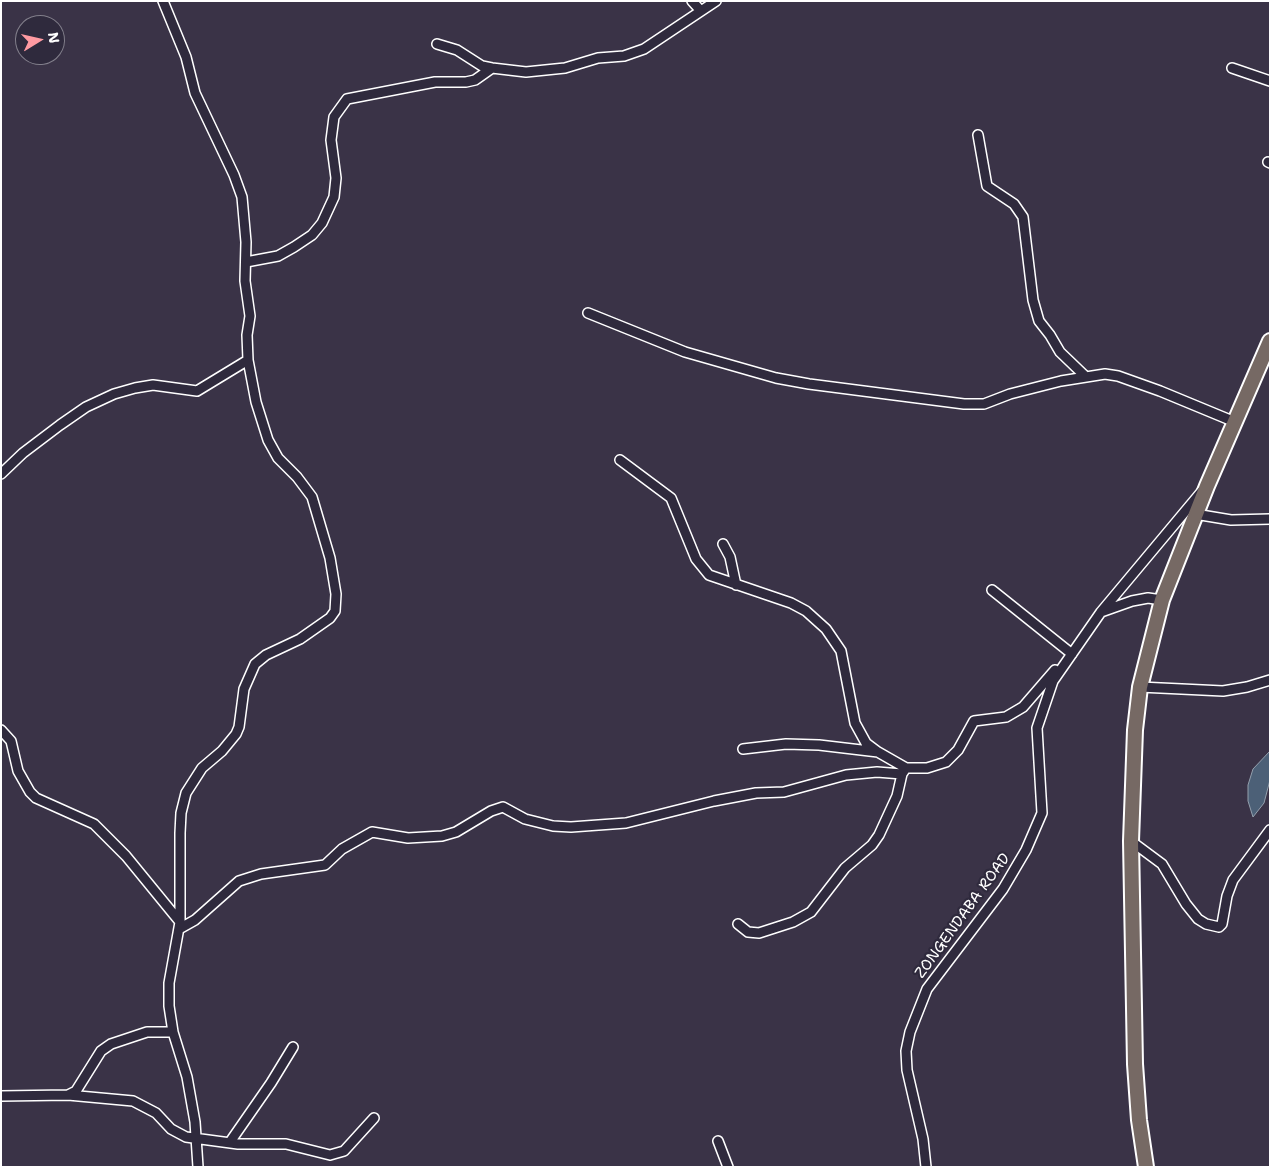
<!DOCTYPE html>
<html>
<head>
<meta charset="utf-8">
<style>
  body { margin:0 }
  #map { position:relative; width:1271px; height:1168px; overflow:hidden; background:#3a3347; font-family:"Shantell Sans",sans-serif }
  canvas { display:block }
  .frame { position:absolute; inset:0; border:2px solid #fff; pointer-events:none }
  .north { position:absolute; left:15px; top:15px; width:50px; height:50px; box-sizing:border-box; background:#2f2a3d; border:1px solid #827f8b; border-radius:50%; rotate:81deg; font-size:14px; font-weight:700; line-height:20px; text-align:center; color:#fff }
  .north::after { content:''; display:block; margin:auto; width:18px; height:22px; background:#ff9aa2; clip-path:polygon(50% 0,100% 100%,50% 72%,0 100%) }
</style>
</head>
<body>
<div id="map">
<canvas width="1271" height="1168"></canvas>
<div class="frame"></div>
<div class="north">N</div>
</div>
<script>
const context = document.querySelector('canvas').getContext('2d');
context.lineJoin = 'round';
function fillPath(path, color) {
  context.fillStyle = color;
  context.fill(path, 'evenodd');
}
function shape(rows) {
  const path = new Path2D();
  for (const r of rows) {
    path.moveTo(r[0], r[1]);
    for (let i = 2; i < r.length; i += 2) path.lineTo(r[i], r[i + 1]);
  }
  return path;
}
function stroke(path, color, width, dash) {
  context.strokeStyle = color;
  context.lineWidth = width;
  context.lineCap = dash ? 'butt' : 'round';
  context.setLineDash(dash || []);
  context.stroke(path);
}
function label(font, color, halo, rows, align = 'center') {
  context.font = font + ' "Shantell Sans",sans-serif';
  context.lineWidth = 4.5;
  context.setLineDash([]);
  context.textBaseline = 'middle';
  context.strokeStyle = halo;
  context.fillStyle = color;
  for (const [text, x, y, turn = 0] of rows) {
    context.save();
    context.translate(x, y);
    context.rotate((+turn || 0) * Math.PI / 180);
    context.textAlign = isNaN(turn) ? turn : align;
    if (halo) context.strokeText(text, 0, 0);
    context.fillText(text, 0, 0);
    context.restore();
  }
}
const water = shape([
  [1270,751,1270,780,1264,803,1253,817,1248,801,1248,785,1253,769,1270,751]
]);
const minor = shape([
  [163,1,186,57,195,93,234,175,242,197,246,242,245,281,250,316,247,335,248,360,256,402,268,440,278,458,297,477,312,497,330,558,336,594,335,611,330,618,300,639,266,655,255,664,244,689,239,727,236,734,222,751,202,768,186,793,181,813,180,833,180,922,169,983,169,1006,173,1032,187,1077,195,1122,198,1167],
  [692,1,701,11],
  [437,44,457,50,482,66,492,68,526,72,565,68,598,58,624,56,644,49,716,1],
  [1232,68,1270,81],
  [978,135,987,186,1014,204,1023,217,1033,300,1039,321,1050,335,1060,352,1085,376],
  [1268,162,1270,163],
  [246,262,278,256,294,247,312,235,322,223,334,197,336,178,331,140,334,117,347,99,435,82,466,82,475,80,492,68],
  [588,313,685,352,776,378,809,384,964,404,984,404,1010,394,1061,381,1105,374,1118,376,1160,391,1235,422],
  [620,460,671,498,696,559,709,575,791,603,806,611,826,629,841,651,855,723,866,743,878,752],
  [1,474,23,453,60,425,86,407,114,394,135,388,153,385,197,391,248,360],
  [1195,514,1231,520,1270,519],
  [723,544,730,557,736,585],
  [992,590,1072,654],
  [1101,612,1203,490],
  [1140,687,1223,691,1247,687,1270,680],
  [1,730,11,741,18,771,30,792,36,798,94,824,126,856,180,922],
  [743,749,786,744,819,745,878,752,906,768],
  [1131,841,1162,864,1186,904,1198,919,1206,924,1219,927,1222,924,1227,896,1233,880,1270,830],
  [738,924,748,932,759,933,793,922,811,912,845,868,872,845,879,835,897,796,902,774,906,768,927,768,946,762,958,750,974,721,1006,717,1023,707,1055,670],
  [179,929,195,920,239,881,261,874,325,865,342,849,372,832,408,838,442,836,456,832,491,811,503,807,525,819,553,826,571,827,626,823,714,801,756,793,784,792,846,775,877,772,902,774],
  [68,1095,133,1101,156,1113,171,1129,186,1137,238,1144,286,1144,330,1155,344,1151,374,1118],
  [1,1096,68,1095,76,1091,101,1051,111,1044,147,1032,173,1032],
  [718,1141,728,1167],
  [230,1142,271,1083,293,1047],
  [926,1167,923,1139,907,1070,906,1051,910,1032,927,989,1003,889,1026,850,1042,813,1037,728,1053,681,1101,612,1132,601,1148,598,1162,600]
]);
const highway = shape([
  [1146,1167,1139,1120,1135,1064,1131,841,1135,730,1140,687,1162,600,1207,486,1270,341]
]);
const streetNames = [
  ["ZONGENDABA ROAD",963,916,-54]
];
fillPath(water, '#4c6077');
stroke(water, '#94a0ad', 1);
stroke(minor, '#fff', 12);
stroke(highway, '#fff', 18);
stroke(minor, '#2f2a3d', 9);
stroke(highway, '#766964', 14);
label('15px', '#fff', '#2f2a3d', streetNames);
</script>
</body>
</html>
